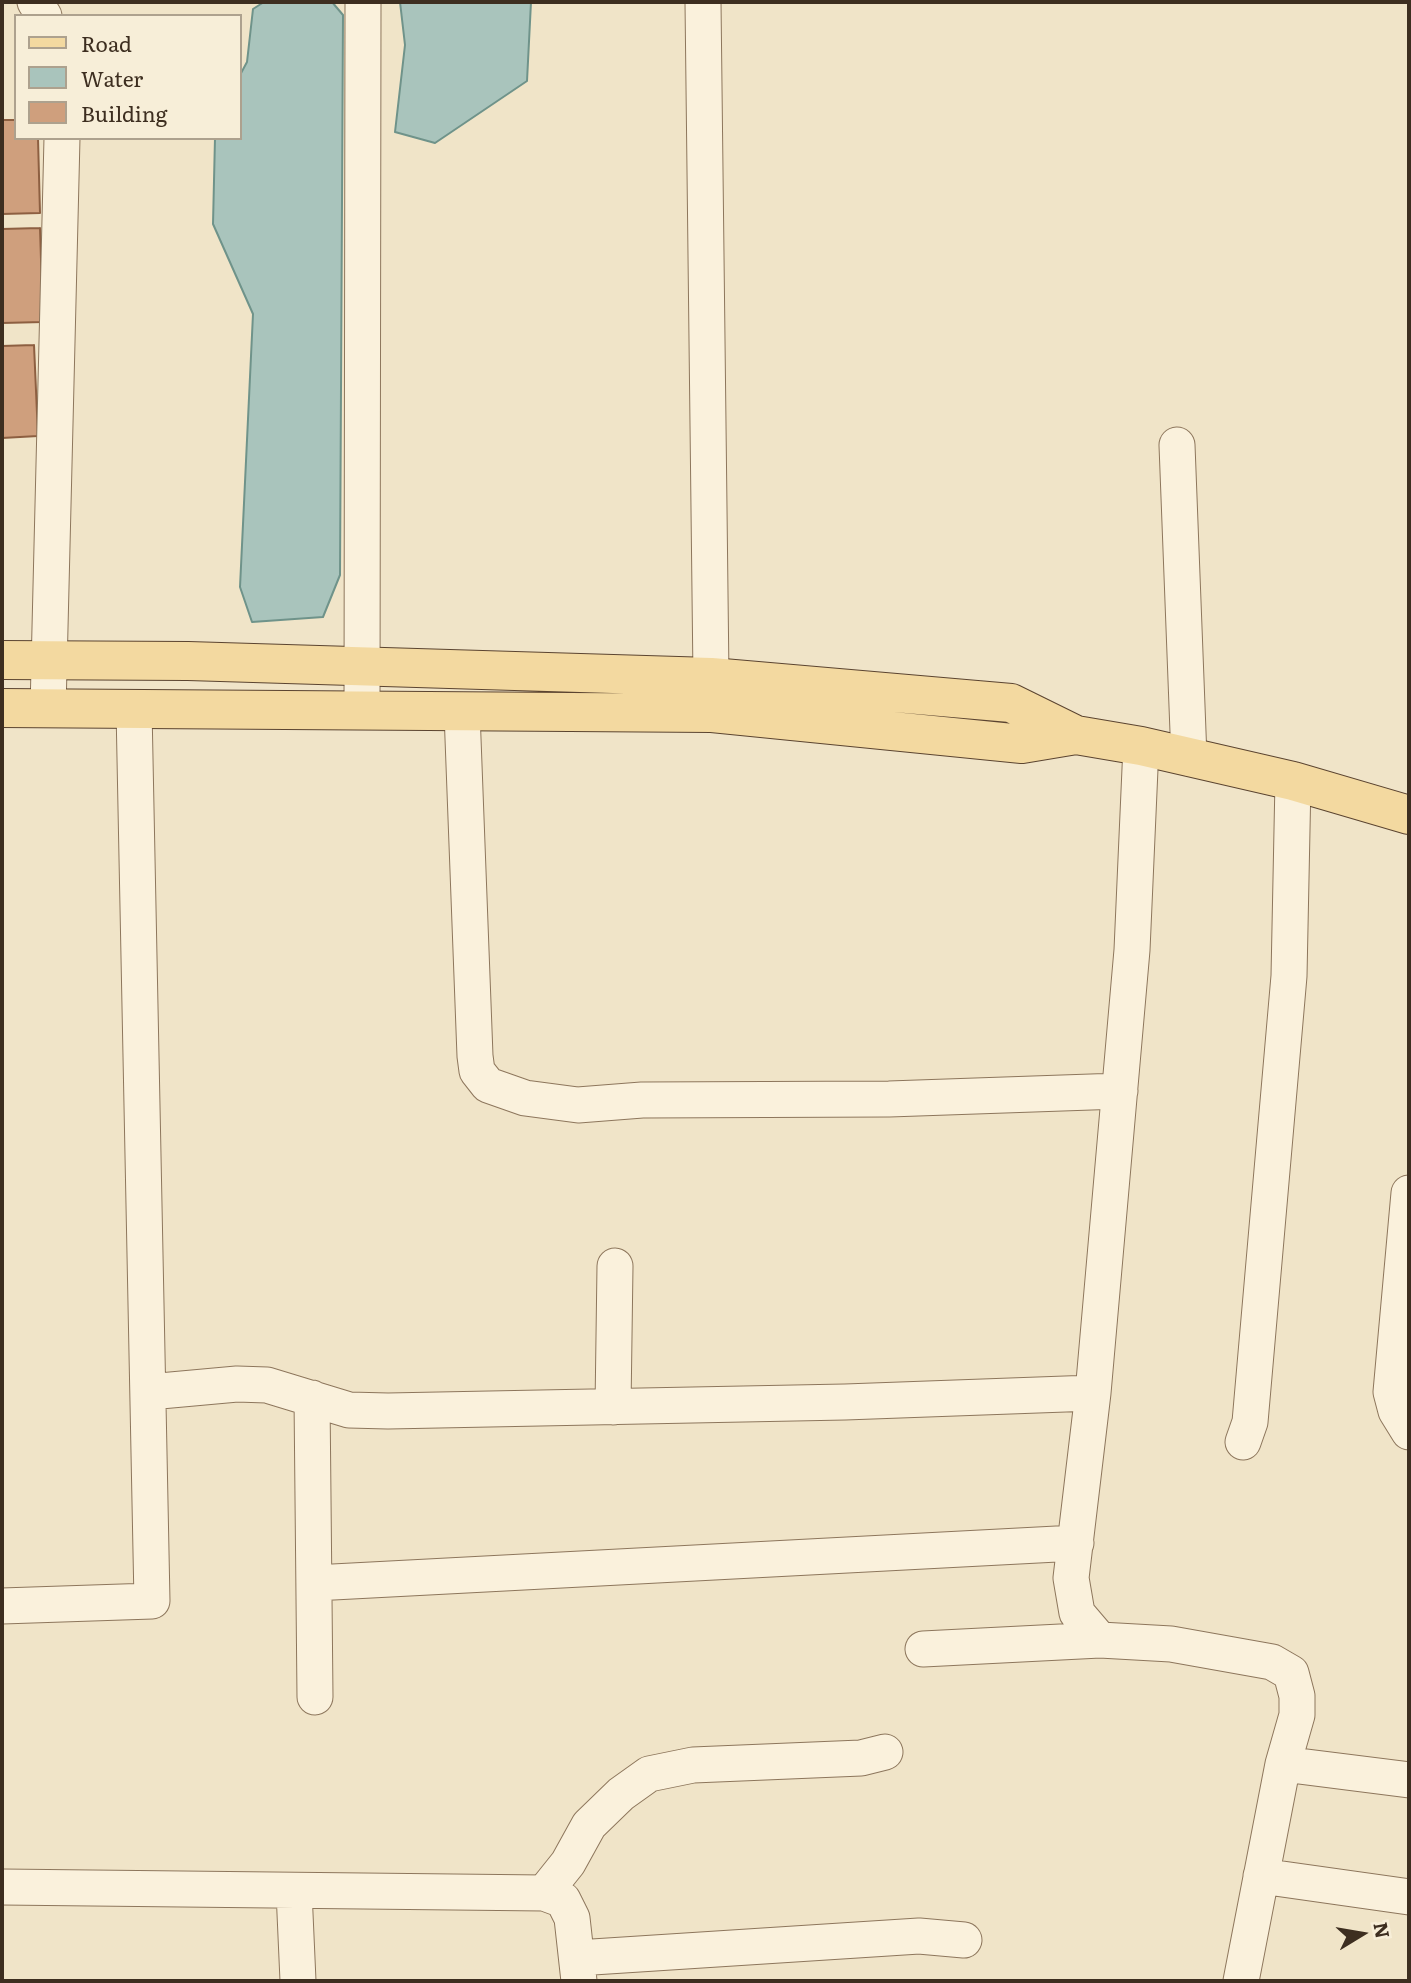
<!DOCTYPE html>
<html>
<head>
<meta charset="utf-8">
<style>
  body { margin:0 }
  #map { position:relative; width:1411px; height:1983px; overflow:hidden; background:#f0e4c8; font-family:Literata,serif }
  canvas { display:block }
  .frame { position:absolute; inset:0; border:4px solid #3d2e20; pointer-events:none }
  .legend { position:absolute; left:14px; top:14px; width:228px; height:126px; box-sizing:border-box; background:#f7eed8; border:2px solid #ada18e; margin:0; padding:9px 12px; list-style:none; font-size:21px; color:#3d2e20 }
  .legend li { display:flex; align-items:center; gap:14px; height:35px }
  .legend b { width:35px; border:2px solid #ada18e }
  .north { position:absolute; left:1327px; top:1899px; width:70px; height:70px; -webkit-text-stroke:5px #f7eed8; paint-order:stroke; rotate:79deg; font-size:19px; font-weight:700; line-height:28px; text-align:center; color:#3d2e20 }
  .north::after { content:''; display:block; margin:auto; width:24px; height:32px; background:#3d2e20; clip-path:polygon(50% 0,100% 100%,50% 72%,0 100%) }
</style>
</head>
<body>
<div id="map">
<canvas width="1411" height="1983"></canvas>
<div class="frame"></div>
<ul class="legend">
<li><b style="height:9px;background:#f3d9a0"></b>Road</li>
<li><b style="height:19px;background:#a9c4bc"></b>Water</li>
<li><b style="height:19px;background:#cf9f7d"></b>Building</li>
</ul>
<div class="north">N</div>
</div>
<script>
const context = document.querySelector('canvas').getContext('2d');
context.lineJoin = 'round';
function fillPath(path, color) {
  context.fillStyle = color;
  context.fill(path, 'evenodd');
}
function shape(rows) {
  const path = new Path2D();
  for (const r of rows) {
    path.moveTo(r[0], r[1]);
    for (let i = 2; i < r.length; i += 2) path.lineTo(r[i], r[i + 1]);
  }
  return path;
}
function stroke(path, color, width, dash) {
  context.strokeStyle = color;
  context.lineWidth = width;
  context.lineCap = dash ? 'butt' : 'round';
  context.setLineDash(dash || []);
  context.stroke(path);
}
const water = shape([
  [264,2,332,2,343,15,340,575,323,617,252,622,240,587,253,314,213,224,215,138,240,138,240,75,247,62,253,9,264,2],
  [400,2,531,2,527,81,435,143,395,132,405,45,400,2]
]);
const building = shape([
  [2,120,16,120,16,138,38,138,40,213,2,214,2,120],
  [40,228,43,322,2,323,2,229,40,228],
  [34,345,38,436,2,438,2,346,34,345]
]);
const minor = shape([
  [35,2,44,16],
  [703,2,711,677],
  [1177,445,1189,758],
  [48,709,62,138],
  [362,711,363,2],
  [462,712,475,1056,477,1071,488,1085,525,1098,578,1105,642,1100,889,1099,1120,1091],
  [1141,746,1132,950,1093,1393,1071,1578,1077,1613,1100,1640,1171,1644,1272,1662,1291,1673,1297,1696,1297,1715,1283,1764,1241,1981],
  [1409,1193,1391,1392,1396,1411,1409,1432],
  [149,1392,237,1384,267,1385,349,1410,388,1411,845,1402,1093,1393],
  [312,1398,315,1697],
  [613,1407,615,1266],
  [1243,1442,1250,1422,1289,976,1293,781],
  [314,1583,1076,1543],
  [2,1606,152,1601,134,709],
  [923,1649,1100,1640],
  [1283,1764,1409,1780],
  [1261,1876,1409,1897],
  [2,1887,544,1893,563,1900,572,1918,579,1981],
  [294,1891,298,1981],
  [544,1893,568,1863,589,1825,621,1794,649,1774,693,1765,861,1758,885,1752],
  [577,1958,919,1936,964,1940]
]);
const major = shape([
  [2,660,188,661,711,677,1011,703,1076,735,1141,746,1293,781,1409,815],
  [2,708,712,713,1022,744,1076,735]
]);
fillPath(water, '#a9c4bc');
stroke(water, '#6f938a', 2);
fillPath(building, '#cf9f7d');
stroke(building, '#8d5f41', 2);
stroke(minor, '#8d765c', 37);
stroke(major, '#5b4430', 40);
stroke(minor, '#faf1dc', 35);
stroke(major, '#f3d9a0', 38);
</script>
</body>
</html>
